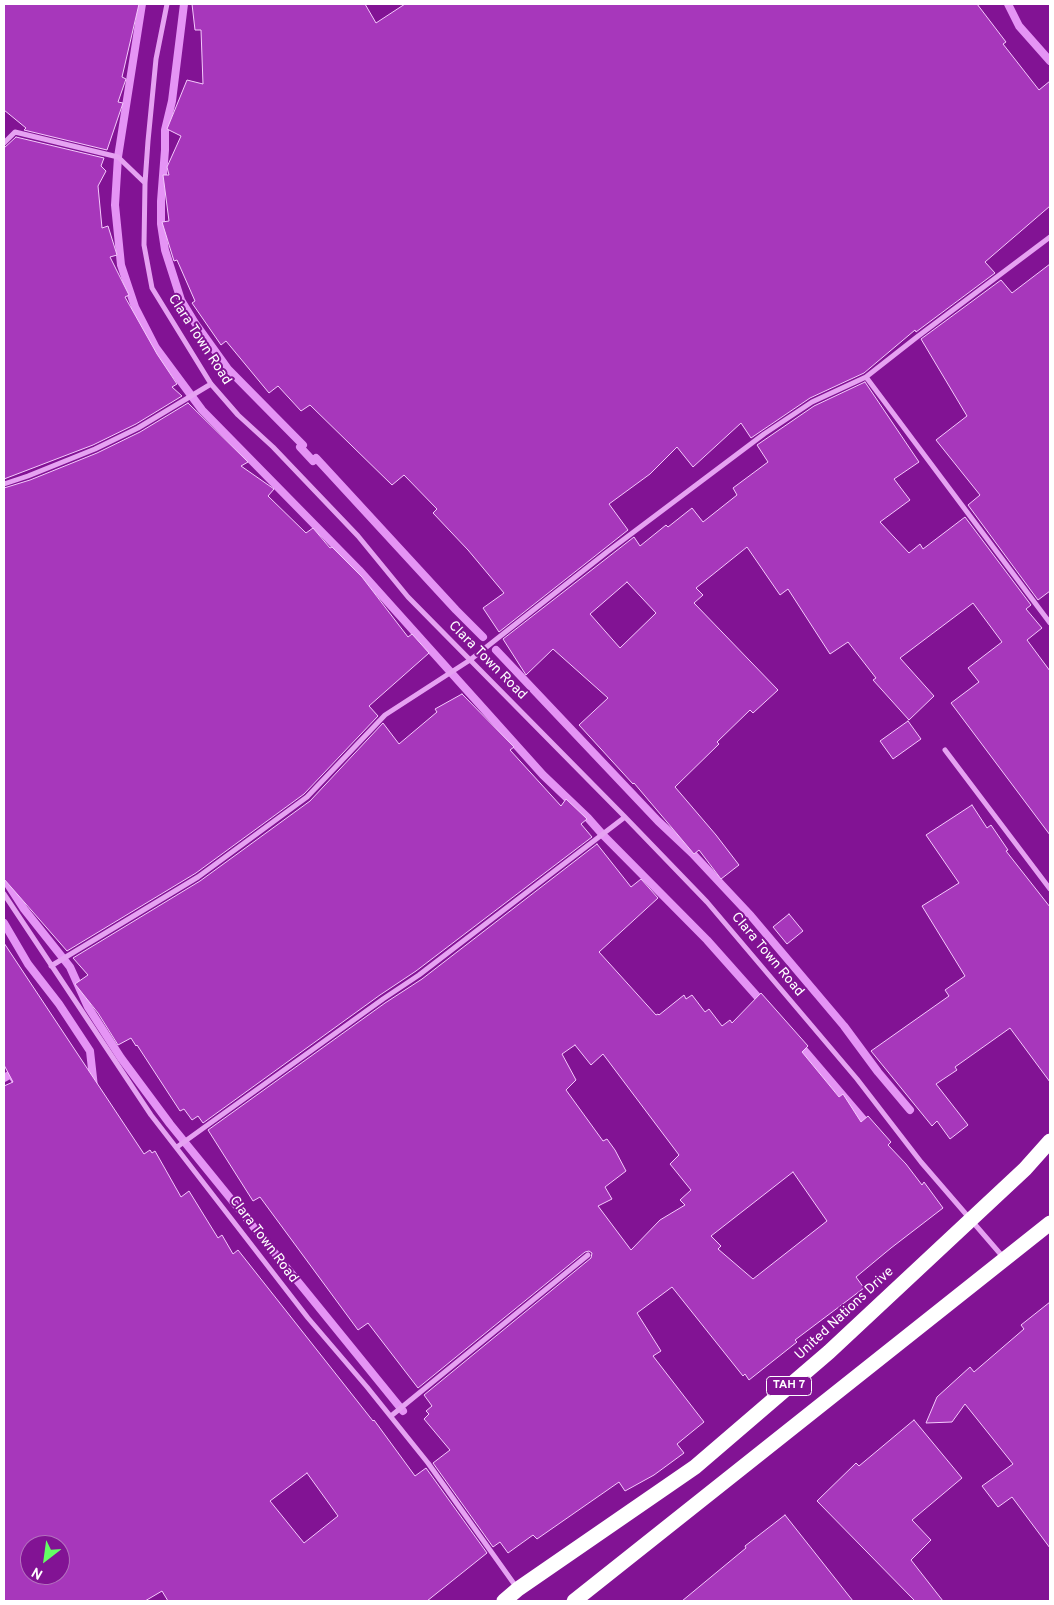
<!DOCTYPE html>
<html>
<head>
<meta charset="utf-8">
<style>
  body { margin:0 }
  #map { position:relative; width:1054px; height:1605px; overflow:hidden; background:#821394; font-family:Overpass,sans-serif }
  canvas { display:block }
  .frame { position:absolute; inset:0; border:5px solid #fff; pointer-events:none }
  .north { position:absolute; left:20px; top:1535px; width:50px; height:50px; box-sizing:border-box; background:#821394; border:1px solid #b471bf; border-radius:50%; rotate:210deg; font-size:14px; font-weight:700; line-height:20px; text-align:center; color:#fff }
  .north::after { content:''; display:block; margin:auto; width:18px; height:22px; background:#63ff64; clip-path:polygon(50% 0,100% 100%,50% 72%,0 100%) }
</style>
</head>
<body>
<div id="map">
<canvas width="1054" height="1605"></canvas>
<div class="frame"></div>
<div class="north">N</div>
</div>
<script>
const context = document.querySelector('canvas').getContext('2d');
context.lineJoin = 'round';
function shape(rows) {
  const path = new Path2D();
  for (const r of rows) {
    path.moveTo(r[0], r[1]);
    for (let i = 2; i < r.length; i += 2) path.lineTo(r[i], r[i + 1]);
  }
  return path;
}
function stroke(path, color, width, dash) {
  context.strokeStyle = color;
  context.lineWidth = width;
  context.lineCap = dash ? 'butt' : 'round';
  context.setLineDash(dash || []);
  context.stroke(path);
}
function fillPath(path, color) {
  context.fillStyle = color;
  context.fill(path, 'evenodd');
}
function label(font, color, halo, rows, align = 'center') {
  context.font = font + ' Overpass,sans-serif';
  context.lineWidth = 4;
  context.setLineDash([]);
  context.textBaseline = 'middle';
  context.strokeStyle = halo;
  context.fillStyle = color;
  for (const [text, x, y, turn = 0] of rows) {
    context.save();
    context.translate(x, y);
    context.rotate((+turn || 0) * Math.PI / 180);
    context.textAlign = isNaN(turn) ? turn : align;
    if (halo) context.strokeText(text, 0, 0);
    context.fillText(text, 0, 0);
    context.restore();
  }
}
const stream = shape([
  [142,4,118,157,115,205,121,265,135,307,156,348,202,410,359,570,543,775,588,818,603,835,707,940,763,1003],
  [184,4,172,101,165,130,165,150,161,201,161,224,165,250,181,300,195,323,228,369,303,445,300,447,313,461,316,458,456,610,483,637],
  [1008,4,1019,26,1050,61],
  [496,650,658,821,692,853,751,916,844,1026,878,1072,910,1110],
  [4,878,24,909,70,967,88,1007,121,1058,170,1124,403,1411],
  [4,923,28,964,59,1004,90,1051,94,1087],
  [799,1044,869,1126],
  [4,1078,11,1074,15,1080]
]);
const building = shape([
  [4,4,139,4,122,77,126,79,118,102,123,103,107,150,24,130,26,128,4,110,4,4],
  [192,4,365,4,376,23,405,4,977,4,1006,42,1003,44,1039,90,1050,81,1050,206,985,262,995,273,916,332,915,330,864,373,810,398,751,438,741,423,693,467,677,447,650,474,609,504,628,530,499,632,483,608,504,593,468,550,433,513,437,509,404,475,392,485,310,405,301,411,278,386,269,393,226,341,221,345,192,303,195,301,177,260,174,261,162,222,169,221,163,175,169,175,167,167,181,136,167,129,187,80,203,84,201,30,195,30,192,4],
  [16,137,104,158,101,166,106,171,98,186,102,228,108,226,117,255,110,257,129,295,125,297,157,354,177,384,172,387,182,396,136,424,93,445,4,479,4,148,16,137],
  [1050,264,1050,591,1038,600,968,505,980,495,936,440,967,416,921,339,1001,280,1012,293,1050,264],
  [865,382,919,462,894,479,910,500,880,522,909,553,920,544,923,549,965,517,1031,605,1026,609,1042,628,1027,640,1050,671,1050,835,951,703,979,682,968,668,1002,642,973,603,900,658,934,696,909,720,873,680,876,678,848,642,830,654,788,589,780,595,747,547,696,588,703,595,694,603,778,690,753,713,750,710,717,742,719,744,675,787,716,835,739,865,721,879,699,850,694,854,634,783,633,784,579,725,608,698,553,649,526,675,503,639,634,537,640,546,666,525,668,527,692,508,703,522,737,495,733,488,768,462,757,445,814,406,865,382],
  [627,582,656,613,620,648,590,614,627,582],
  [188,403,248,462,241,466,274,489,268,496,306,533,313,528,330,548,332,547,362,577,408,637,412,634,429,653,369,706,378,716,304,794,196,873,67,951,4,879,4,488,30,480,97,453,140,432,188,403],
  [462,694,514,747,510,750,561,806,566,799,587,819,581,824,592,837,416,971,380,995,203,1123,198,1116,192,1120,184,1109,180,1111,137,1045,136,1046,131,1038,118,1045,98,1013,75,984,88,975,73,958,200,881,310,801,383,723,399,744,437,712,435,709,462,694],
  [908,721,921,739,893,759,880,741,908,721],
  [972,805,987,828,991,825,1008,850,1006,851,1050,907,1050,1082,1010,1028,955,1067,957,1070,936,1084,968,1125,950,1139,937,1121,932,1126,871,1051,949,996,945,990,965,976,922,906,959,883,926,835,972,805],
  [597,844,631,887,641,879,658,898,599,952,656,1015,658,1014,659,1015,684,995,686,999,692,995,705,1012,709,1009,722,1026,730,1020,732,1023,761,993,808,1046,802,1052,839,1097,843,1094,861,1122,868,1116,891,1142,888,1145,906,1164,922,1185,924,1182,943,1208,891,1248,856,1277,864,1288,795,1340,797,1342,749,1380,745,1374,743,1376,672,1287,637,1313,661,1351,653,1356,704,1422,677,1444,684,1453,654,1475,625,1491,619,1482,537,1539,533,1535,508,1553,500,1542,493,1547,433,1463,450,1450,424,1419,429,1414,426,1411,432,1406,424,1395,591,1258,592,1253,589,1251,585,1252,418,1388,368,1323,358,1330,260,1197,253,1201,208,1130,385,1003,422,979,597,844],
  [575,1045,591,1065,603,1054,679,1155,670,1164,691,1190,680,1200,685,1205,660,1220,631,1250,598,1206,612,1199,605,1187,626,1171,615,1150,607,1139,603,1141,566,1090,576,1080,562,1054,575,1045],
  [793,1172,827,1221,753,1279,718,1249,721,1246,711,1236,793,1172],
  [789,914,803,931,787,944,773,927,789,914],
  [4,943,144,1154,150,1150,152,1153,155,1151,181,1197,189,1191,218,1238,222,1235,233,1254,238,1250,373,1421,374,1420,415,1476,426,1468,487,1553,427,1601,168,1601,162,1591,145,1601,4,1601,4,1086,13,1082,4,1065,4,943],
  [307,1473,338,1516,304,1543,270,1501,307,1473],
  [30,1545,60,1545,60,1575,30,1575,30,1545],
  [1050,1302,1050,1548,1012,1497,998,1507,982,1486,1013,1464,965,1404,952,1422,926,1423,937,1397,970,1367,974,1372,1024,1329,1021,1325,1050,1302],
  [914,1420,962,1478,912,1520,931,1540,911,1560,943,1601,915,1601,817,1501,856,1463,859,1466,914,1420],
  [785,1515,853,1601,682,1601,746,1548,745,1546,785,1515]
]);
const street = shape([
  [167,4,156,59,148,141,145,183,144,245,152,288,211,384,238,415,273,447,358,536,408,597,625,817,707,902,857,1079,921,1162,1003,1257],
  [4,143,15,132,118,157,145,183],
  [866,377,1050,623],
  [4,484,28,476,95,449,138,428,211,384],
  [945,750,1050,889],
  [4,894,151,1115,308,1318,367,1387,428,1463,517,1588],
  [51,966,198,877,307,797,385,715,470,660,607,552,764,434,812,402,866,377,917,337,1050,237],
  [177,1147,383,999,419,975,625,817],
  [391,1416,588,1255]
]);
const highway = shape([
  [504,1601,518,1589,695,1467,829,1352,1025,1169,1050,1141],
  [574,1601,1050,1223]
]);
const shields = [
  [789,1386,45]
];
const shieldNames = [
  ["TAH 7",789,1386]
];
const streetNames = [
  ["Clara Town Road",199,340,57],
  ["Clara Town Road",487,661,45],
  ["Clara Town Road",767,955,50],
  ["Clara Town Road",263,1240,53],
  ["United Nations Drive",845,1314,-43]
];
stroke(stream, '#e594f5', 8);
fillPath(building, '#a737bb');
stroke(building, '#f5cafd', 1);
stroke(street, '#e6a2f2', 5);
stroke(highway, '#fff', 15);
for (const [x, y, w] of shields) {
  const box = new Path2D();
  box.roundRect(x - w / 2, y - 9.5, w, 19, 4);
  context.fillStyle = '#821394';
  context.fill(box);
  stroke(box, '#fff', 1);
}
label('bold 12px', '#fff', null, shieldNames);
label('14px', '#fff', '#821394', streetNames);
</script>
</body>
</html>
